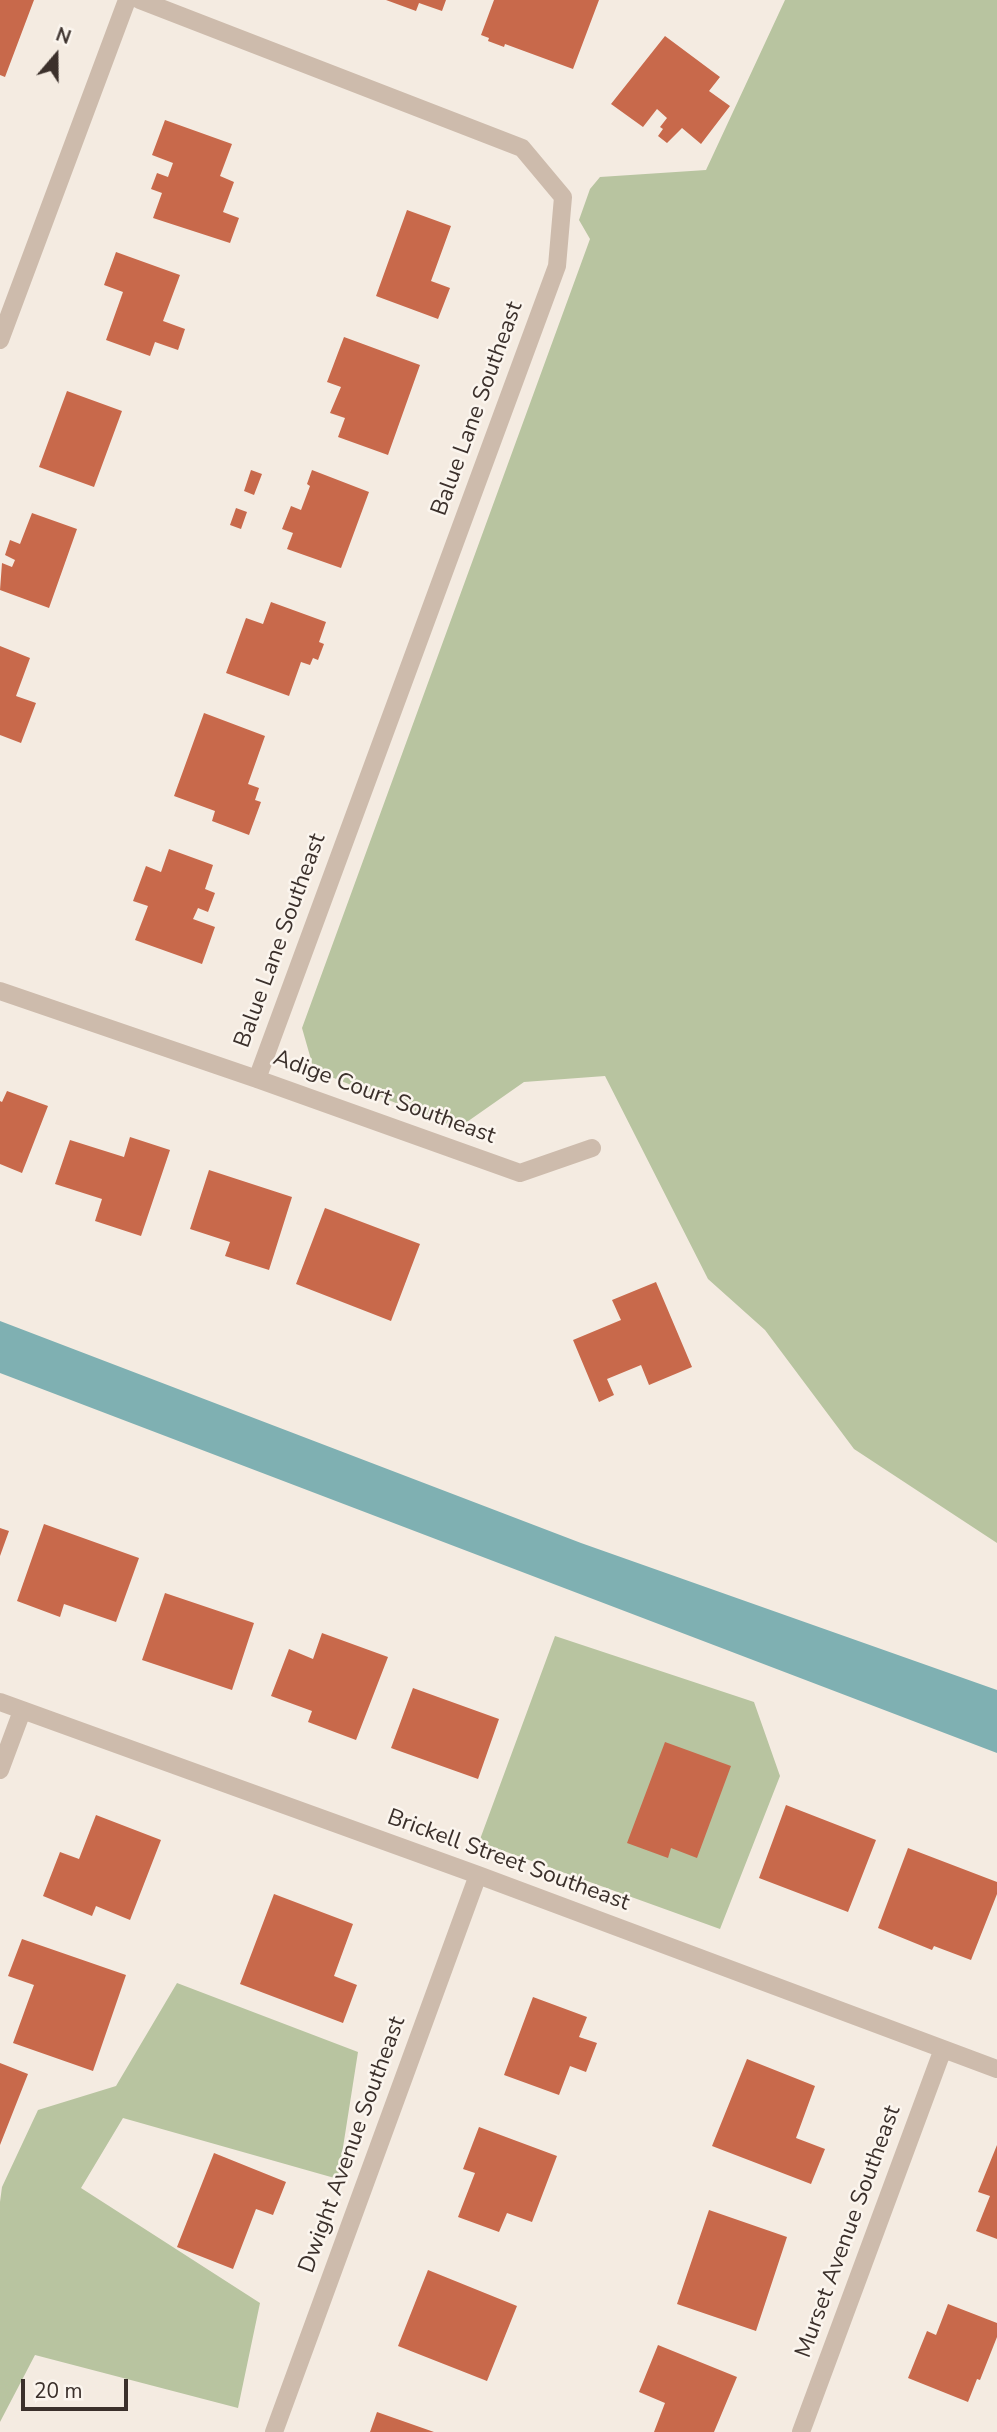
<!DOCTYPE html>
<html>
<head>
<meta charset="utf-8">
<style>
  body { margin:0 }
  #map { position:relative; width:997px; height:2432px; overflow:hidden; background:#f4ebe1; font-family:"Nunito Sans",sans-serif }
  canvas { display:block }
  .north { position:absolute; left:21px; top:21px; width:70px; height:70px; -webkit-text-stroke:5px #fbf5ee; paint-order:stroke; rotate:20deg; font-size:19px; font-weight:700; line-height:28px; text-align:center; color:#3b302b }
  .north::after { content:''; display:block; margin:auto; width:24px; height:32px; background:#3b302b; clip-path:polygon(50% 0,100% 100%,50% 72%,0 100%) }
  .scale { position:absolute; left:21px; top:2379px; width:107px; height:32px; box-sizing:border-box; border:4px solid #3b302b; border-top:0; padding-left:9px; font-size:21px; line-height:24px; white-space:nowrap; color:#3b302b; -webkit-text-stroke:5px #fbf5ee; paint-order:stroke }
</style>
</head>
<body>
<div id="map">
<canvas width="997" height="2432"></canvas>
<div class="north">N</div>
<div class="scale">20 m</div>
</div>
<script>
const context = document.querySelector('canvas').getContext('2d');
context.lineJoin = 'round';
function fillPath(path, color) {
  context.fillStyle = color;
  context.fill(path, 'evenodd');
}
function shape(rows) {
  const path = new Path2D();
  for (const r of rows) {
    path.moveTo(r[0], r[1]);
    for (let i = 2; i < r.length; i += 2) path.lineTo(r[i], r[i + 1]);
  }
  return path;
}
function stroke(path, color, width, dash) {
  context.strokeStyle = color;
  context.lineWidth = width;
  context.lineCap = dash ? 'butt' : 'round';
  context.setLineDash(dash || []);
  context.stroke(path);
}
function label(font, color, halo, rows, align = 'center') {
  context.font = font + ' "Nunito Sans",sans-serif';
  context.lineWidth = 5;
  context.setLineDash([]);
  context.textBaseline = 'middle';
  context.strokeStyle = halo;
  context.fillStyle = color;
  for (const [text, x, y, turn = 0] of rows) {
    context.save();
    context.translate(x, y);
    context.rotate((+turn || 0) * Math.PI / 180);
    context.textAlign = isNaN(turn) ? turn : align;
    if (halo) context.strokeText(text, 0, 0);
    context.fillText(text, 0, 0);
    context.restore();
  }
}
const green = shape([
  [785,0,997,0,997,1543,854,1449,765,1330,708,1279,605,1076,524,1082,464,1124,453,1126,314,1070,302,1028,590,239,579,220,590,189,600,177,706,170],
  [555,1636,754,1702,780,1776,720,1929,479,1842],
  [177,1983,358,2052,338,2179,123,2118,81,2188,260,2303,238,2408,35,2355,0,2422,0,2202,2,2187,38,2110,116,2086]
]);
const water = shape([
  [0,1321,581,1543,997,1690,997,1753,0,1373]
]);
const building = shape([
  [0,0,34,0,5,77,0,75],
  [386,0,446,0,442,11,419,3,416,11],
  [494,0,599,0,573,69,505,44,504,47,488,41,489,38,481,35],
  [665,36,720,77,709,91,730,106,701,144,682,128,667,143,658,136,663,129,660,127,667,118,657,109,643,127,611,104],
  [165,120,232,144,220,176,234,182,223,212,239,218,230,243,153,218,162,193,151,189,157,173,168,177,173,163,152,155],
  [407,210,451,226,431,281,450,288,438,319,376,296],
  [116,252,180,275,163,321,185,329,178,350,155,342,150,356,106,340,123,292,104,285],
  [344,337,420,365,388,455,338,437,345,418,330,413,341,387,327,382],
  [67,391,122,411,94,487,39,467],
  [251,470,262,474,254,495,244,491],
  [312,470,369,492,341,568,287,549,293,533,282,529,291,506,301,510,310,486,307,484],
  [236,508,247,512,241,529,230,525],
  [32,513,77,529,49,608,0,590,2,563,12,567,15,560,5,555,10,540,20,544],
  [271,602,326,622,319,642,324,644,318,660,313,658,310,665,301,662,289,696,226,673,246,618,263,624],
  [0,646,30,658,16,696,36,703,21,743,0,735],
  [204,713,265,736,248,784,259,788,255,800,261,802,249,835,212,821,215,811,174,796],
  [169,849,213,865,205,889,215,893,208,912,198,908,193,919,215,927,202,964,135,940,148,906,133,901,146,866,161,872],
  [7,1091,48,1106,22,1173,0,1164,0,1101,2,1102],
  [130,1137,170,1150,141,1236,95,1221,102,1199,55,1184,70,1140,124,1157],
  [209,1170,292,1197,269,1270,225,1256,230,1242,190,1229],
  [325,1208,420,1244,391,1321,296,1284],
  [656,1282,692,1367,649,1385,641,1365,607,1379,614,1395,599,1402,573,1340,621,1320,612,1300],
  [44,1524,139,1558,116,1622,64,1604,60,1617,17,1601],
  [0,1528,9,1531,0,1556],
  [165,1593,254,1623,232,1690,142,1660],
  [322,1633,388,1657,356,1740,308,1722,312,1711,271,1696,289,1649,313,1659],
  [413,1688,499,1719,478,1779,391,1748],
  [665,1742,731,1766,697,1858,671,1848,668,1858,627,1843],
  [786,1805,876,1840,848,1912,759,1878],
  [96,1815,161,1840,130,1920,96,1906,92,1916,43,1896,60,1852,79,1859],
  [908,1848,997,1882,997,1894,971,1960,934,1946,932,1950,878,1928],
  [274,1894,353,1924,334,1976,357,1985,343,2023,240,1984],
  [22,1939,126,1975,93,2071,13,2043,34,1985,8,1976],
  [533,1997,587,2017,579,2037,597,2043,586,2072,570,2066,559,2095,504,2075],
  [747,2059,815,2086,796,2138,825,2149,811,2184,712,2146],
  [0,2063,28,2074,0,2145],
  [479,2127,557,2156,532,2222,507,2213,499,2232,458,2217,475,2173,463,2169],
  [997,2145,997,2239,976,2231,990,2196,978,2192],
  [214,2153,286,2182,273,2215,256,2209,233,2269,177,2247],
  [709,2210,787,2237,756,2331,677,2304],
  [428,2270,517,2306,487,2381,398,2346],
  [948,2304,997,2323,997,2337,980,2380,977,2379,968,2402,908,2378,927,2331,936,2335],
  [658,2345,737,2377,714,2432,654,2432,665,2403,639,2392],
  [377,2412,434,2432,370,2432]
]);
const minor = shape([
  [140,0,522,148,563,197,557,266,257,1079],
  [0,340,127,0],
  [0,991,257,1079,520,1173,592,1148],
  [0,1702,478,1875,997,2069],
  [0,1770,22,1711],
  [274,2432,478,1875],
  [801,2432,943,2049]
]);
const streetNames = [
  ["Balue Lane Southeast",478,409,-70],
  ["Balue Lane Southeast",281,941,-70],
  ["Adige Court Southeast",384,1098,20],
  ["Brickell Street Southeast",508,1861,20],
  ["Dwight Avenue Southeast",353,2145,-70],
  ["Murset Avenue Southeast",849,2232,-70]
];
fillPath(green, '#b8c4a0');
fillPath(water, '#7fb0b2');
fillPath(building, '#c8694b');
stroke(minor, '#cdbbac', 18);
label('23px', '#3b302b', '#fbf5ee', streetNames);
</script>
</body>
</html>
